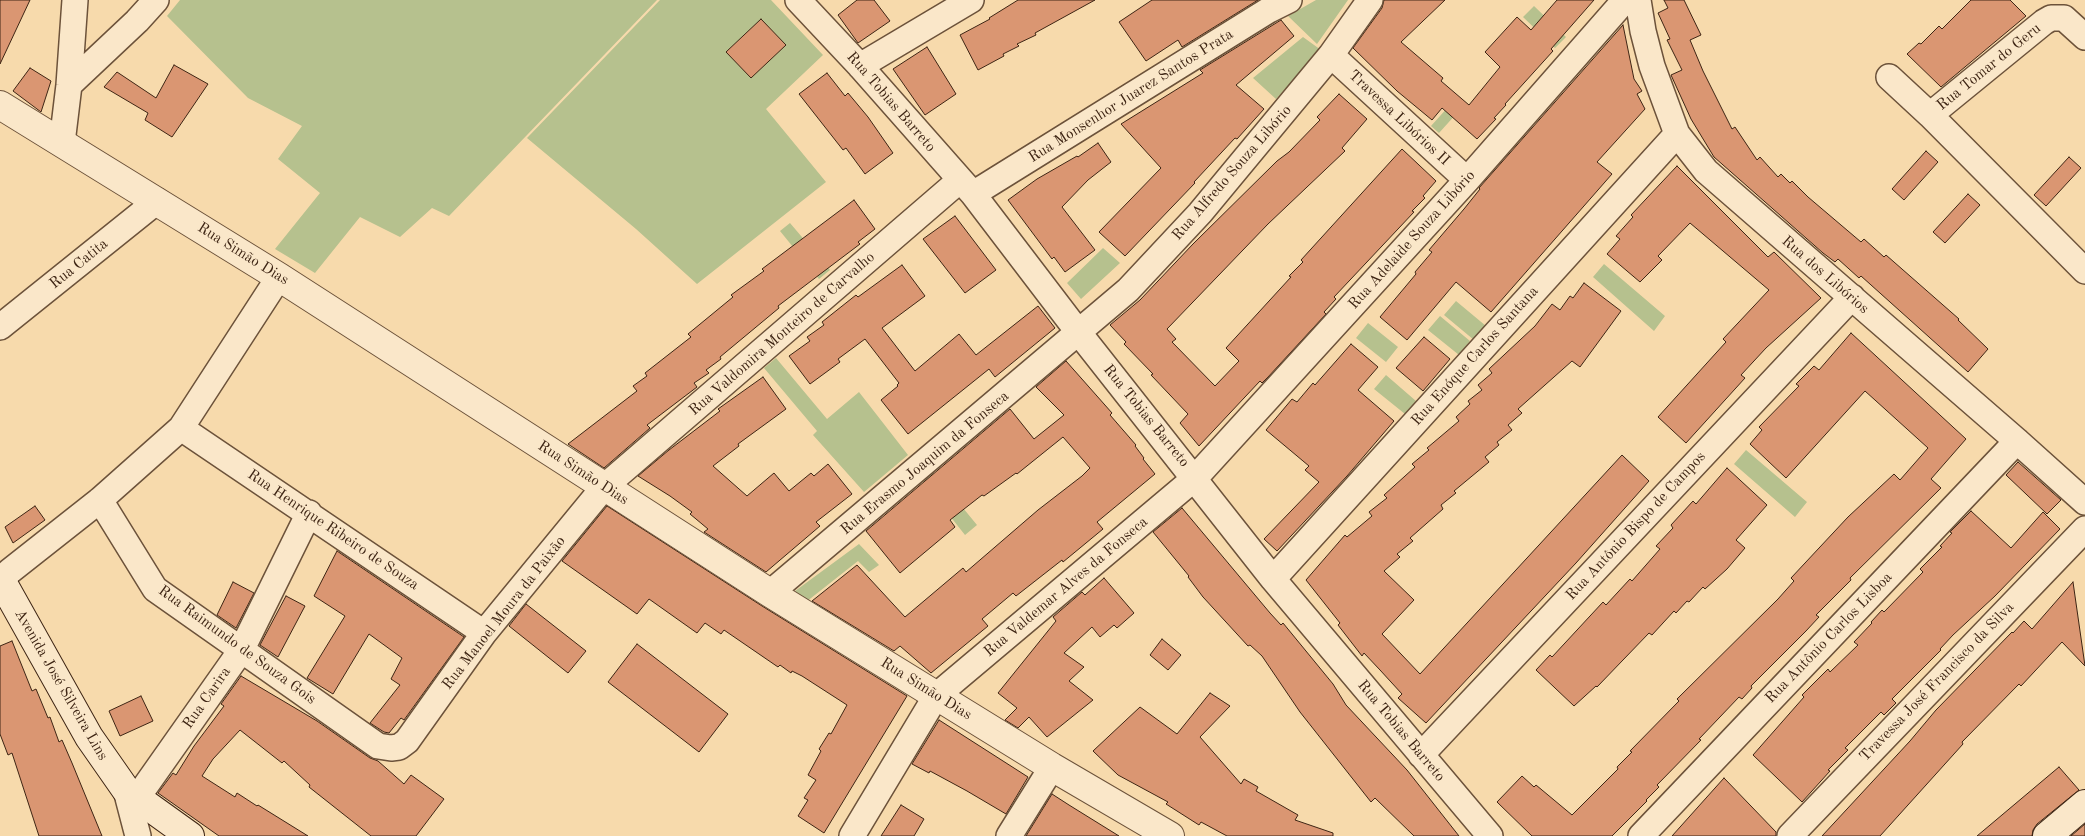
<!DOCTYPE html>
<html>
<head>
<meta charset="utf-8">
<style>
  body { margin:0 }
  canvas { display:block; background:#f7daac }
</style>
</head>
<body>
<canvas width="2085" height="836"></canvas>
<script>
const context = document.querySelector('canvas').getContext('2d');
context.lineJoin = 'round';
function fillPath(path, color) {
  context.fillStyle = color;
  context.fill(path, 'evenodd');
}
function shape(rows) {
  const path = new Path2D();
  for (const r of rows) {
    path.moveTo(r[0], r[1]);
    for (let i = 2; i < r.length; i += 2) path.lineTo(r[i], r[i + 1]);
  }
  return path;
}
function stroke(path, color, width, dash) {
  context.strokeStyle = color;
  context.lineWidth = width;
  context.lineCap = dash ? 'butt' : 'round';
  context.setLineDash(dash || []);
  context.stroke(path);
}
function label(font, color, halo, rows, align = 'center') {
  context.font = font + ' "Old Standard TT",serif';
  context.lineWidth = 4;
  context.setLineDash([]);
  context.textBaseline = 'middle';
  context.strokeStyle = halo;
  context.fillStyle = color;
  for (const [text, x, y, turn = 0] of rows) {
    context.save();
    context.translate(x, y);
    context.rotate((+turn || 0) * Math.PI / 180);
    context.textAlign = isNaN(turn) ? turn : align;
    if (halo) context.strokeText(text, 0, 0);
    context.fillText(text, 0, 0);
    context.restore();
  }
}
const green = shape([
  [180,0,657,0,449,216,432,208,400,237,360,217,315,273,275,249,320,193,278,159,302,126,248,98,167,16],
  [660,0,771,0,823,55,766,109,826,182,697,284,636,229,527,138],
  [1316,0,1348,0,1317,44,1288,16],
  [1534,6,1566,37,1555,48,1523,17],
  [1303,37,1321,50,1276,99,1253,78],
  [1458,96,1466,103,1439,133,1431,126],
  [790,223,830,270,819,279,780,231],
  [1103,248,1120,263,1081,299,1067,283],
  [1604,264,1665,316,1654,331,1593,277],
  [1456,301,1486,326,1474,340,1444,315],
  [1440,316,1470,341,1459,355,1428,330],
  [1368,323,1398,347,1386,362,1356,338],
  [776,358,827,419,859,392,908,455,864,492,813,435,817,431,764,368],
  [1386,375,1416,401,1405,414,1374,389],
  [1746,450,1807,502,1795,517,1734,464],
  [931,469,977,525,965,535,919,477],
  [859,544,879,565,869,572,858,561,806,602,791,594]
]);
const building = shape([
  [0,0,30,0,0,64,0,0],
  [857,0,874,0,890,21,858,43,838,15,857,0],
  [1018,0,1095,0,1035,33,1036,35,1017,44,1019,46,1003,54,1004,56,978,70,960,35,990,19,989,18,1018,0],
  [1152,0,1258,0,1182,47,1178,40,1146,61,1119,22,1152,0],
  [1384,0,1445,0,1401,42,1443,78,1441,81,1469,105,1500,67,1485,52,1517,17,1531,30,1557,0,1594,0,1551,49,1553,51,1505,104,1506,105,1494,118,1496,119,1477,139,1442,108,1432,120,1397,91,1353,48,1382,8,1384,0],
  [1664,0,1684,0,1701,35,1690,40,1703,71,1732,129,1735,127,1757,160,1760,157,1778,177,1781,174,1790,183,1792,181,1808,197,1861,242,1864,239,1884,257,1886,255,1959,319,1958,320,1988,349,1968,372,1861,276,1859,278,1838,259,1835,262,1823,253,1714,157,1691,119,1671,75,1682,70,1667,40,1670,39,1658,13,1668,8,1664,0],
  [1971,0,2010,0,2026,16,1941,87,1907,54,1919,43,1921,44,1939,26,1942,29,1971,0],
  [761,19,786,45,751,78,726,52,761,19],
  [1281,20,1294,36,1236,85,1264,109,1237,139,1235,138,1194,182,1195,183,1125,256,1099,232,1161,168,1121,124,1203,73,1200,70,1281,20],
  [1623,25,1634,79,1642,91,1637,94,1645,109,1597,162,1612,174,1491,312,1456,282,1407,340,1380,317,1416,274,1415,272,1432,252,1429,250,1464,209,1480,189,1479,188,1623,25],
  [927,47,956,94,925,115,893,69,927,47],
  [174,65,208,84,172,137,145,120,148,113,104,87,117,72,156,98,174,65],
  [30,68,51,81,41,112,13,91,30,68],
  [827,73,845,96,848,93,868,117,893,153,865,174,846,148,843,150,799,94,827,73],
  [1339,94,1367,119,1342,148,1345,151,1268,224,1167,329,1176,339,1172,342,1215,386,1239,361,1226,348,1291,277,1289,276,1303,262,1301,260,1402,149,1436,181,1423,196,1425,198,1412,211,1414,212,1334,297,1336,299,1324,312,1326,314,1268,377,1262,383,1260,381,1199,446,1180,423,1188,414,1151,375,1153,374,1124,344,1126,342,1110,325,1140,300,1193,244,1277,161,1289,152,1320,120,1317,117,1339,94],
  [1098,143,1111,162,1088,180,1062,207,1095,250,1065,272,1054,257,1052,259,1008,200,1037,179,1077,156,1078,157,1098,143],
  [1926,151,1938,162,1904,200,1892,189,1926,151],
  [2069,157,2081,168,2046,206,2034,195,2069,157],
  [1677,166,1768,257,1774,252,1821,298,1766,348,1741,375,1745,378,1686,443,1658,417,1726,342,1723,339,1769,290,1690,223,1658,256,1662,260,1640,282,1607,254,1620,239,1616,236,1633,217,1631,215,1677,166],
  [1968,194,1980,205,1945,243,1933,232,1968,194],
  [854,200,875,229,858,242,860,244,778,306,779,308,720,357,721,359,706,370,709,373,694,383,697,387,647,425,650,428,604,468,568,444,637,391,633,386,647,376,645,373,691,337,688,334,733,297,731,295,764,271,762,269,854,200],
  [955,216,996,270,965,293,923,239,955,216],
  [902,265,925,296,882,328,915,371,959,334,976,355,1038,306,1055,328,995,377,989,369,908,434,881,400,898,386,897,385,899,383,865,339,838,359,840,362,810,384,789,356,810,341,807,337,824,325,822,322,856,295,858,297,902,265],
  [1584,283,1621,311,1580,367,1572,361,1518,409,1522,413,1508,425,1512,430,1497,442,1499,445,1485,457,1489,462,1454,491,1456,493,1441,505,1443,509,1410,538,1413,541,1397,554,1400,557,1384,571,1414,600,1382,634,1420,674,1622,455,1649,481,1576,563,1426,723,1398,698,1402,694,1380,670,1364,653,1362,656,1338,625,1340,623,1306,580,1345,535,1347,537,1372,516,1369,512,1387,498,1384,495,1415,467,1412,464,1429,450,1427,448,1459,421,1456,417,1470,404,1468,401,1482,390,1478,385,1492,373,1489,369,1535,326,1552,304,1560,310,1570,296,1573,298,1584,283],
  [1851,333,1966,439,1931,479,1941,488,1850,578,1851,580,1816,615,1819,617,1806,631,1751,686,1752,688,1742,699,1739,697,1699,739,1701,740,1657,785,1659,787,1646,800,1647,801,1612,836,1532,836,1497,802,1522,776,1534,787,1536,785,1572,815,1618,769,1617,767,1632,752,1630,751,1679,701,1677,699,1778,599,1794,581,1791,578,1848,517,1894,474,1900,480,1928,448,1865,391,1786,478,1750,444,1762,430,1759,427,1799,386,1796,384,1814,366,1819,370,1851,333],
  [1424,337,1450,359,1423,391,1396,368,1424,337],
  [1351,344,1378,367,1358,390,1394,421,1347,476,1277,551,1264,539,1319,482,1305,470,1309,466,1266,430,1292,399,1297,402,1313,383,1315,385,1351,344],
  [1066,361,1112,413,1110,415,1136,445,1135,446,1144,458,1143,459,1155,474,1097,522,1103,529,1063,562,1062,560,1016,596,1013,593,982,619,988,626,931,673,900,646,894,651,812,601,857,565,905,617,963,568,966,572,1038,510,1082,476,1090,468,1063,437,1017,474,1016,473,984,496,982,495,950,520,955,527,900,573,866,531,1010,409,1034,439,1064,415,1036,387,1066,361],
  [763,377,786,409,738,444,739,446,713,466,747,496,774,473,789,491,811,473,814,476,828,464,852,494,816,522,820,526,766,572,704,532,708,529,690,514,692,512,670,496,638,476,669,450,720,411,718,409,763,377],
  [2018,462,2061,500,2047,514,2006,475,2018,462],
  [1727,468,1767,505,1736,540,1745,548,1727,569,1705,589,1703,587,1689,602,1687,601,1676,613,1674,611,1652,635,1649,633,1597,687,1596,686,1574,706,1536,670,1550,655,1552,657,1603,602,1606,605,1630,579,1632,581,1660,549,1656,546,1673,528,1671,525,1693,501,1696,504,1727,468],
  [35,506,45,520,13,543,5,527,35,506],
  [607,506,762,606,907,696,824,833,798,816,808,800,804,798,816,780,808,775,821,751,819,749,829,733,831,734,847,705,802,676,792,671,791,673,780,665,778,667,724,630,721,634,705,623,697,633,649,599,637,614,562,561,607,506],
  [1182,508,1270,613,1281,625,1283,623,1333,684,1346,705,1407,770,1459,836,1414,836,1375,798,1371,802,1300,712,1262,656,1250,645,1248,646,1203,597,1188,577,1189,576,1153,532,1182,508],
  [1971,511,2011,548,2043,512,2060,529,1995,596,1953,635,1940,649,1941,650,1892,699,1896,703,1884,715,1881,712,1845,748,1848,750,1828,770,1830,771,1802,802,1753,755,1804,697,1802,695,1828,669,1830,672,1858,645,1854,642,1872,623,1871,622,1882,610,1884,612,1923,572,1920,569,1942,547,1940,546,1952,533,1950,532,1971,511],
  [337,551,464,637,404,720,401,718,389,733,384,732,370,723,400,685,391,679,402,658,369,634,333,694,307,678,345,616,314,596,337,551],
  [1104,578,1134,613,1117,628,1114,625,1100,637,1092,627,1064,653,1084,667,1069,681,1093,700,1047,737,1029,717,1018,728,1005,720,1017,708,998,693,1056,621,1053,617,1082,592,1085,595,1104,578],
  [233,582,254,593,236,628,217,615,233,582],
  [2073,582,2085,666,2062,642,2021,686,2019,684,1962,742,1963,744,1880,836,1822,836,1910,741,1936,710,2012,632,2013,633,2024,621,2032,629,2073,582],
  [286,596,305,606,278,657,260,645,286,596],
  [526,604,586,651,568,673,509,626,526,604],
  [1162,639,1181,655,1168,670,1150,655,1162,639],
  [12,641,32,691,36,689,48,718,50,717,59,742,62,740,72,763,102,836,39,836,12,753,8,755,0,734,0,646,12,641],
  [637,644,728,714,699,752,608,682,637,644],
  [241,676,317,721,370,758,378,761,404,784,411,775,444,799,416,836,371,836,309,787,310,785,284,761,282,763,240,730,213,759,202,776,235,797,237,793,257,806,258,805,308,836,219,836,158,793,173,773,176,775,194,746,224,706,221,704,241,676],
  [1210,693,1230,706,1200,737,1241,784,1244,779,1258,787,1256,791,1298,815,1295,820,1333,833,1333,836,1227,836,1201,822,1199,825,1166,804,1168,802,1118,775,1093,751,1140,707,1177,734,1210,693],
  [141,696,153,721,120,736,109,711,141,696],
  [939,720,1028,777,1006,814,967,791,930,771,929,773,912,764,939,720],
  [2059,767,2079,790,2037,824,2033,830,2032,836,1977,836,2059,767],
  [1724,778,1776,832,1776,836,1672,836,1724,778],
  [1052,794,1069,805,1119,836,1026,836,1052,794],
  [901,805,924,819,914,836,881,836,901,805],
  [2085,824,2085,836,2071,836,2085,824]
]);
const minor = shape([
  [798,0,860,66,973,194,1079,333,1273,579,1490,836],
  [1638,0,1643,31,1652,66,1677,134,1706,171,2017,441,2085,502],
  [1331,55,1467,180],
  [860,66,971,0],
  [1889,77,1930,115,2044,22,2051,18,2064,18,2085,37],
  [69,85,137,21,156,0],
  [1930,115,2085,271],
  [62,143,69,85,75,0],
  [973,194,1269,10,1289,0],
  [0,327,157,201],
  [181,428,484,633],
  [100,500,155,589,378,746,391,748,399,747,407,741,484,633,604,487,960,180],
  [1273,579,1677,134],
  [0,581,10,571,100,500,181,428,279,277],
  [770,593,1128,290,1200,213,1331,55,1370,0],
  [1421,755,1852,297],
  [126,790,138,836],
  [137,798,242,649,309,513],
  [852,836,936,696,1195,478,1467,180,1625,0],
  [1009,836,1052,767],
  [1641,836,2017,441],
  [1790,836,2085,529]
]);
const tertiary = shape([
  [0,105,279,277,770,593,1052,767,1170,836]
]);
const secondary = shape([
  [0,578,89,737,126,790,190,836],
  [2047,836,2085,804]
]);
const streetNames = [
  ["Rua Tomar do Geru",1989,67,-39],
  ["Rua Monsenhor Juarez Santos Prata",1131,96,-32],
  ["Rua Tobias Barreto",891,102,49],
  ["Travessa Libórios II",1399,118,43],
  ["Rua Alfredo Souza Libório",1232,173,-49],
  ["Rua Adelaide Souza Libório",1412,240,-48],
  ["Rua Simão Dias",243,254,32],
  ["Rua Catita",79,264,-39],
  ["Rua dos Libórios",1825,275,41],
  ["Rua Valdomira Monteiro de Carvalho",782,334,-41],
  ["Rua Enóque Carlos Santana",1475,356,-48],
  ["Rua Tobias Barreto",1146,416,51],
  ["Rua Erasmo Joaquim da Fonseca",925,463,-40],
  ["Rua Simão Dias",583,473,33],
  ["Rua Antônio Bispo de Campos",1636,526,-47],
  ["Rua Henrique Ribeiro de Souza",333,530,34],
  ["Rua Valdemar Alves da Fonseca",1066,587,-40],
  ["Rua Manoel Moura da Paixão",504,613,-52],
  ["Rua Antônio Carlos Lisboa",1829,638,-46],
  ["Rua Raimundo de Souza Gois",237,645,36],
  ["Travessa José Francisco da Silva",1937,682,-46],
  ["Avenida José Silveira Lins",61,685,60],
  ["Rua Simão Dias",926,689,32],
  ["Rua Carira",207,698,-55],
  ["Rua Tobias Barreto",1401,731,50]
];
fillPath(green, '#b6c18e');
fillPath(building, '#da9672');
stroke(building, '#3e2514', 1);
stroke(minor, '#6c523a', 28);
stroke(tertiary, '#6c523a', 30);
stroke(secondary, '#3e2514', 30);
stroke(minor, '#fae7c9', 25);
stroke(tertiary, '#fae7c9', 28);
stroke(secondary, '#fae7c9', 28);
label('15px', '#3e2514', '#fae7c9', streetNames);
</script>
</body>
</html>
